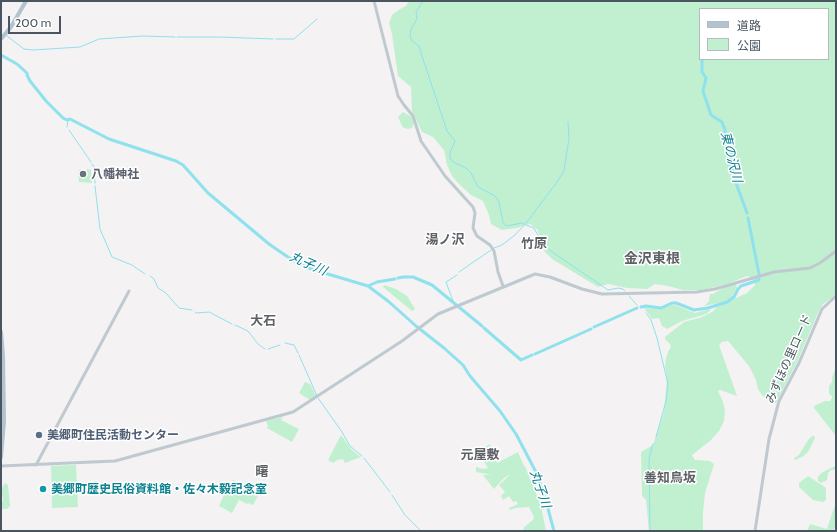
<!DOCTYPE html>
<html>
<head>
<meta charset="utf-8">
<style>
  body { margin:0 }
  #map { position:relative; width:837px; height:532px; overflow:hidden; background:#f4f2f2; font-family:Cabin,"Noto Sans JP",sans-serif }
  canvas { display:block }
  .frame { position:absolute; inset:0; border:2px solid #49565f; pointer-events:none }
  .legend { position:absolute; left:699px; top:8px; width:130px; height:52px; box-sizing:border-box; background:#fff; border:1px solid #b6bbbf; margin:0; padding:5px 7px; list-style:none; font-size:12px; color:#49565f }
  .legend li { display:flex; align-items:center; gap:8px; height:20px }
  .legend b { width:20px; border:1px solid #b6bbbf }
  .scale { position:absolute; left:8px; top:16px; width:53px; height:18px; box-sizing:border-box; border:2px solid #49565f; border-top:0; padding-left:5px; font-size:12px; line-height:14px; white-space:nowrap; color:#49565f; -webkit-text-stroke:3px #fff; paint-order:stroke }
</style>
</head>
<body>
<div id="map">
<canvas width="837" height="532"></canvas>
<div class="frame"></div>
<ul class="legend">
<li><b style="height:5px;background:#b1c3d0"></b>道路</li>
<li><b style="height:11px;background:#c1f0d0"></b>公園</li>
</ul>
<div class="scale">200 m</div>
</div>
<script>
const context = document.querySelector('canvas').getContext('2d');
context.lineJoin = 'round';
function fillPath(path, color) {
  context.fillStyle = color;
  context.fill(path, 'evenodd');
}
function shape(rows) {
  const path = new Path2D();
  for (const r of rows) {
    path.moveTo(r[0], r[1]);
    for (let i = 2; i < r.length; i += 2) path.lineTo(r[i], r[i + 1]);
  }
  return path;
}
function stroke(path, color, width, dash) {
  context.strokeStyle = color;
  context.lineWidth = width;
  context.lineCap = dash ? 'butt' : 'round';
  context.setLineDash(dash || []);
  context.stroke(path);
}
function label(font, color, halo, rows, align = 'center') {
  context.font = font + ' Cabin,"Noto Sans JP",sans-serif';
  context.lineWidth = 3;
  context.setLineDash([]);
  context.textBaseline = 'middle';
  context.strokeStyle = halo;
  context.fillStyle = color;
  for (const [text, x, y, turn = 0] of rows) {
    context.save();
    context.translate(x, y);
    context.rotate((+turn || 0) * Math.PI / 180);
    context.textAlign = isNaN(turn) ? turn : align;
    if (halo) context.strokeText(text, 0, 0);
    context.fillText(text, 0, 0);
    context.restore();
  }
}
const green = shape([
  [409,1,836,1,836,295,823,304,817,315,797,362,776,403,769,401,762,395,758,389,756,380,749,366,728,341,722,342,719,345,737,396,720,390,718,391,723,402,725,410,724,421,719,431,711,440,692,455,695,460,710,461,714,464,705,493,703,512,703,531,649,531,646,500,642,496,642,493,641,452,653,445,664,412,667,378,665,367,666,358,668,352,671,347,670,344,665,339,665,337,684,322,702,317,712,312,717,307,747,293,755,285,755,282,750,277,747,276,727,284,702,290,683,290,668,286,655,284,647,289,627,288,608,284,598,287,552,259,544,251,540,243,538,230,530,224,516,228,502,230,491,224,489,215,483,201,471,195,458,183,452,176,447,165,444,150,433,137,422,132,412,111,411,87,398,76,392,34,389,23,392,15,400,9,406,6],
  [700,9,828,9,828,59,700,59],
  [403,112,412,117,414,123,412,128,408,129,404,128,402,126,398,117],
  [80,169,84,171,81,176,82,177,85,178,86,177,87,169,91,170,92,183,79,182,78,172],
  [736,284,737,287,732,297,727,301,704,306,709,301,710,294,713,294,723,288],
  [384,285,396,289,407,296,415,309,414,310,412,311,383,287],
  [670,305,675,305,695,313,710,309,710,311,706,314,682,321,667,329,662,326,659,318,652,319,644,308,660,309],
  [836,366,836,436,814,408,814,406,825,401,830,401,832,398,832,396,829,394,829,386,832,382,832,378],
  [305,382,310,384,316,396,310,400,299,393],
  [283,417,281,420,299,429,292,442,267,428,268,426,266,421],
  [341,435,352,450,361,457,345,463,343,459,340,460,339,459,333,463,328,460],
  [812,436,814,436,815,438,808,452,802,457,795,460,794,458,799,455,808,440],
  [490,444,497,463,518,452,524,466,522,467,525,466,541,506,546,531,525,531,523,528,533,520,534,517,529,507,516,508,510,510,509,508,518,504,516,501,513,502,509,496,503,500,501,496,505,492,499,485,511,474,504,478,494,489,483,475,491,475,476,472,476,467,483,469,488,468,485,463,477,453,481,452,480,450],
  [76,465,78,507,52,508,51,466],
  [835,466,836,466,836,470,831,470,828,473,827,480,821,483,818,481,818,477,821,473],
  [808,476,825,487,826,490,826,500,823,502,813,500,799,487,799,483],
  [233,480,259,494,253,505,248,503,247,504,226,493],
  [5,483,8,485,10,506,7,509,1,509,3,499,1,489],
  [225,493,239,500,232,513,219,506],
  [836,502,836,520,834,531,807,531,810,524,827,529]
]);
const stream = shape([
  [423,1,416,12,417,19,411,29,410,36,412,41,419,46,421,53,447,131,455,141,450,153,450,158,453,162,466,168,471,173,478,187,495,196,499,202,503,222,506,226,522,223,524,224],
  [7,36,24,49,33,50,80,47,99,39,143,36,175,37],
  [177,37,218,37],
  [219,37,273,39],
  [276,39,294,39,317,19],
  [67,127,68,120],
  [69,130,91,162],
  [92,164,94,167,95,183],
  [95,186,100,229,112,257,132,265,145,274],
  [526,225,534,228,543,244,552,252,608,290,618,288,623,289,625,291],
  [494,248,502,245,515,235,527,222,557,182,564,171,569,138,568,122],
  [459,272,491,250],
  [150,276,154,279,158,288,166,293,179,308,192,310],
  [629,296,637,305],
  [453,301,446,282,457,275],
  [195,312,196,313,209,312,232,324],
  [646,313,651,320,657,338,668,384,666,401,656,437],
  [235,325,248,331,258,344,265,349],
  [285,343,294,345,298,353],
  [268,349,280,345],
  [299,355,317,396],
  [318,398,342,432,350,446,362,456],
  [364,458,390,492],
  [392,495,405,515,421,531],
  [650,531,649,459,653,444]
]);
const river = shape([
  [1,55,17,64,27,73,27,75,30,81,46,101,63,118,67,120,70,119,109,139,176,161,183,165,208,193,269,244,282,253,294,261,311,269,368,286,388,301,416,326,444,348,463,365,470,376,500,411,516,434,537,474,547,505,554,531],
  [702,59,702,72,706,78,703,91,711,115,722,122,723,125,725,129,725,142,731,153,730,164,733,168,736,183,747,213],
  [748,218,759,274],
  [398,278,403,277,413,277,432,285,482,326],
  [368,286,377,282,395,279],
  [641,307,646,306,661,308,672,303,676,303,694,310,708,308,727,302,734,297,738,289,741,286,759,280,759,279],
  [594,327,637,308],
  [484,328,521,360,532,355],
  [535,354,591,329]
]);
const minor = shape([
  [374,1,398,96,404,105,413,116,421,141,445,176,473,207,475,213,473,228,477,236,490,245,494,251,498,272,503,286],
  [36,465,129,291],
  [1,466,115,461,293,412,402,341,438,314,535,274,550,277,582,289,602,294,697,292,715,289,774,272,810,268,820,263,836,251],
  [755,531,769,439,779,401,799,363,822,309,836,296]
]);
const major = shape([
  [1,39,11,27,26,1],
  [1,332,3,356,4,421,1,457]
]);
const markers = [
  [83,174,4,"#6b7280"],
  [39,435,4,"#5c6f8a"],
  [43,489,4,"#0f9aa8"]
];
const worshipNames = [
  ["八幡神社",91,174]
];
const streetNames = [
  ["みずほの里ロード",789,359,-66]
];
const serviceNames = [
  ["美郷町住民活動センター",47,435]
];
const cultureNames = [
  ["美郷町歴史民俗資料館・佐々木毅記念室",51,489]
];
const waterNames = [
  ["東の沢川",731,157,76],
  ["丸子川",308,264,24],
  ["丸子川",540,489,71]
];
const neighbourhoodNames = [
  ["湯ノ沢",445,240],
  ["竹原",534,244],
  ["大石",263,321],
  ["元屋敷",480,455],
  ["曙",262,472],
  ["善知鳥坂",670,478]
];
const quarterNames = [
  ["金沢東根",652,259]
];
fillPath(green, '#c1f0d0');
stroke(stream, '#8ee1ed', 1);
stroke(river, '#8ee1ed', 3);
stroke(minor, '#bfcad0', 3);
stroke(major, '#b1c3d0', 4);
for (const [x, y, r, color] of markers) {
  const dot = new Path2D();
  dot.arc(x, y, r, 0, 2 * Math.PI);
  context.fillStyle = color;
  context.fill(dot);
  stroke(dot, '#fff', 1.5);
}
label('bold 12px', '#5b616d', '#fff', worshipNames, 'left');
label('12px', '#49565f', '#fff', streetNames);
label('bold 12px', '#4e5e75', '#fff', serviceNames, 'left');
label('bold 12px', '#0d838f', '#fff', cultureNames, 'left');
label('italic 13px', '#0c7f90', '#fff', waterNames);
label('bold 13px', '#5e6267', '#fff', neighbourhoodNames);
label('bold 14px', '#5e6267', '#fff', quarterNames);
</script>
</body>
</html>
